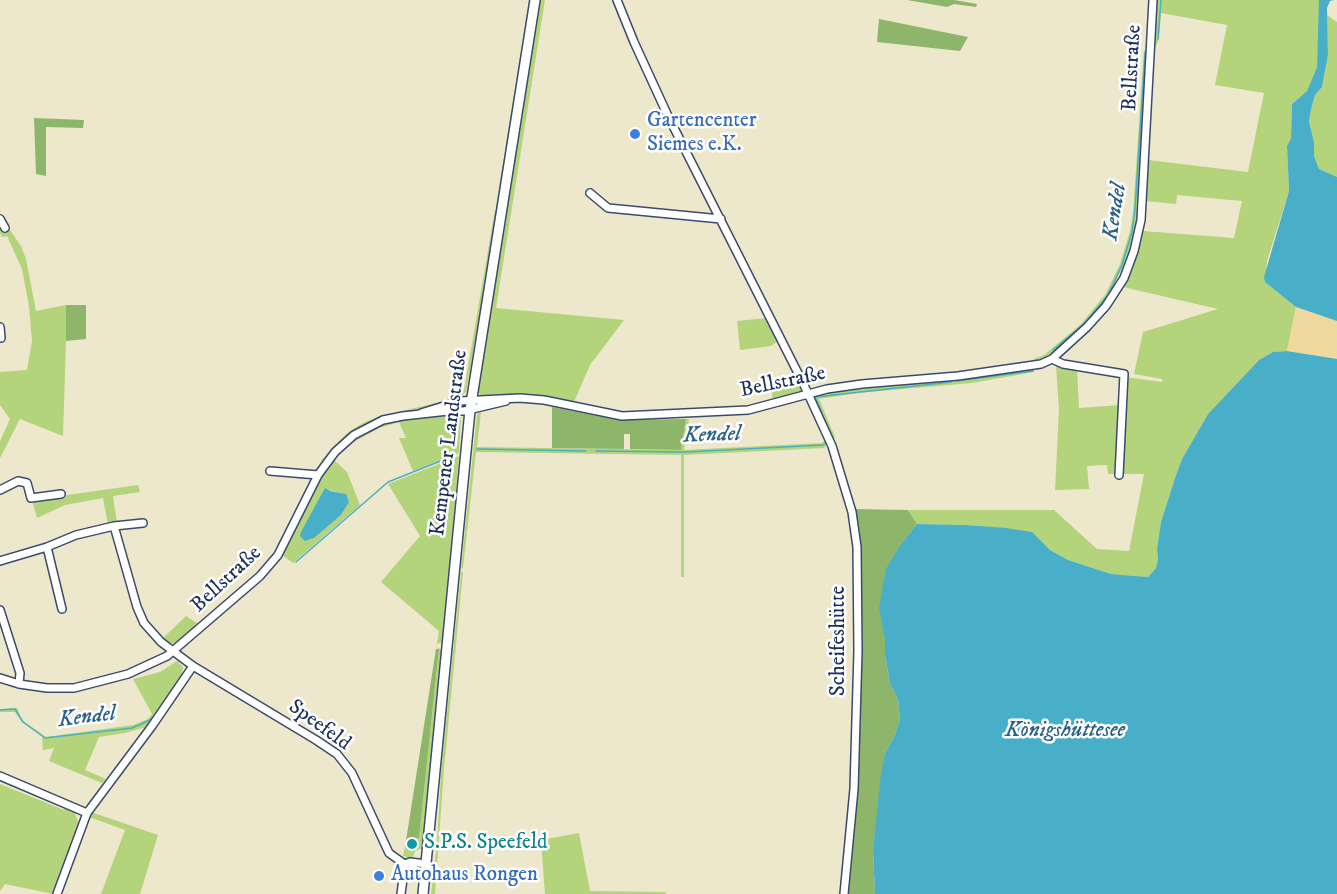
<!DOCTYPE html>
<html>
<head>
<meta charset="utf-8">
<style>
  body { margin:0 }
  canvas { display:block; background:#ede7cb }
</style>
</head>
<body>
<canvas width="1337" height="894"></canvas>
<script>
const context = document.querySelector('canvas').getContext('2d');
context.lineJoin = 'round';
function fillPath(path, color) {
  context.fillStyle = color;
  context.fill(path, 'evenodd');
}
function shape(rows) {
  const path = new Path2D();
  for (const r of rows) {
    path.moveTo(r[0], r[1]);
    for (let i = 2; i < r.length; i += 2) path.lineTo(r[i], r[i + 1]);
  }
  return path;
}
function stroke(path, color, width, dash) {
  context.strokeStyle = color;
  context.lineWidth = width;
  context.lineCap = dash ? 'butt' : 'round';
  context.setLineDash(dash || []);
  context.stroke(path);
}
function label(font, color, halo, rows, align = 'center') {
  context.font = font + ' "IM FELL DW Pica",serif';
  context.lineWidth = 5;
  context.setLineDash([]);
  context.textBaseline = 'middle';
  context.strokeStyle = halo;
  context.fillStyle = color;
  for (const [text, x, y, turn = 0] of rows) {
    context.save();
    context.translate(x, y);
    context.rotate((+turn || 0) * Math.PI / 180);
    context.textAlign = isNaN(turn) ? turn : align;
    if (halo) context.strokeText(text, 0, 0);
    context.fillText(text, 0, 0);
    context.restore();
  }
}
const green = shape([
  [529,0,532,0,500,204,496,207],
  [539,0,545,0,496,308,624,320,590,365,574,402,531,395,482,397,478,392,478,387],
  [1157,0,1319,0,1320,17,1317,67,1307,91,1292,104,1291,138,1287,146,1289,191,1267,261,1266,282,1296,307,1287,351,1273,352,1259,360,1208,414,1182,459,1175,478,1161,522,1157,549,1158,560,1156,568,1148,577,1111,574,1068,560,1050,550,1031,532,966,525,917,524,908,510,1054,510,1097,549,1129,551,1144,474,1121,474,1126,377,1162,382,1162,379,1134,374,1143,332,1218,309,1123,287,1138,251,1143,231,1234,238,1242,201,1177,195,1176,204,1145,201,1148,160,1248,172,1264,93,1215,85,1227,25,1161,13,1159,39,1155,48],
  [1327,15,1337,22,1337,177,1319,169,1314,156,1314,142,1309,122,1311,109,1315,95,1322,87,1328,55],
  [1144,50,1148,52,1138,213,1131,247,1124,265,1107,298,1085,325,1045,358,1033,362,1034,359,1044,355,1081,324,1105,295,1120,264,1130,231,1133,213],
  [495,210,498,214,466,392,459,398,422,410,381,418,364,425,343,439,331,451,314,474,322,460,334,446,347,433,363,423,380,416,445,401,457,396,464,390],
  [3,220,21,246,26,259,36,311,66,305,66,341,63,436,20,419,0,458,0,441,10,419,0,405,0,372,27,370,32,341,29,306,22,269,7,236,2,237,0,233,0,223],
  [768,318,779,340,771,346,740,350,737,321],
  [1056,365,1077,369,1079,408,1120,405,1117,474,1108,474,1107,465,1087,466,1089,489,1055,490,1059,410],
  [1034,370,1034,372,972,383,858,393,819,399,835,437,832,440,813,400,814,395,857,389],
  [800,382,803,391,773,400,771,389],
  [447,412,459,414,461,419,459,453,413,471,399,438,406,438,399,422,379,428,350,444,334,460,347,472,360,505,293,563,282,555,320,478,332,459,349,443,365,432,389,422],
  [328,490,342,493,349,501,341,515,309,541],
  [481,412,477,447,681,450,686,419,689,419,684,450,822,443,827,438,829,443,824,448,684,455,684,577,681,577,681,455,476,452,463,568,461,568,477,414],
  [459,456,443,642,437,644,439,631,381,582,420,536,388,484],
  [138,485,140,492,113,496,117,523,108,525,103,498,65,505,37,518,32,500],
  [461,572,463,572,444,769,435,894,431,894,437,843,441,773],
  [186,616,198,624,177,643,170,643,165,640,163,638],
  [436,647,442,650,423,846,422,848,415,851,413,857,407,857,403,856,405,847,409,850,411,837,419,837,439,650],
  [177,661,183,667,182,675,146,727,125,733,99,737,85,770,106,779,102,783,49,761,54,748,43,750,42,736,22,722,15,712,0,712,0,709,17,708,22,720,46,737,133,725,148,719,152,714,133,679,160,672],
  [0,784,64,810,65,807,74,811,79,824,53,894,5,884,0,891],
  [91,812,158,835,140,894,101,894,125,830,92,818,88,819],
  [579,833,590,891,666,892,666,894,545,894,541,840]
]);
const forest = shape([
  [907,0,954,0,977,4,976,7,954,4,947,7],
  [879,19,968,37,960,51,877,42],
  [34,118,84,120,83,128,46,127,46,176,36,174],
  [66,305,86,305,86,339,66,341],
  [552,407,617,420,686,419,681,450,630,449,630,434,624,434,624,449,552,448],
  [853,509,908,510,917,524,901,544,885,640,885,654,890,684,898,699,900,720,894,737,885,753,873,850,875,894,846,894,860,649],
  [436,649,439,649,419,838,411,837,409,850,405,847]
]);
const sand = shape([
  [1296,307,1337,321,1337,359,1287,351]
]);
const water = shape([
  [1319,0,1334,0,1330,1,1327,8,1328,55,1322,87,1315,95,1311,109,1309,122,1314,142,1314,156,1319,169,1337,177,1337,321,1296,307,1265,282,1264,277,1289,191,1287,146,1291,138,1292,104,1307,91,1317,67],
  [1287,351,1337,359,1337,894,875,894,873,850,881,774,885,753,894,737,900,720,898,699,890,684,885,654,885,640,879,608,886,569,901,544,917,524,966,525,1006,528,1032,532,1050,550,1068,560,1111,574,1148,577,1156,568,1158,560,1157,549,1161,522,1175,478,1182,459,1208,414,1259,360,1273,352],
  [325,488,330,491,346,494,349,502,341,515,314,538,305,541,300,536,301,532]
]);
const stream = shape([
  [1158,39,1161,0],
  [1053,350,1084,324,1108,295,1122,265,1132,232,1135,209,1145,53],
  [956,381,1033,371],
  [832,437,815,397,951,382],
  [477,449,586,451],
  [596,451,685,452,823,445,827,442],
  [296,562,388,482,453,456],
  [0,710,15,709,23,722,45,738,132,728,148,721,152,718]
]);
const street = shape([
  [617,0,634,42,668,116,804,385,832,446,852,512,857,547,858,651,854,789,844,894],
  [590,193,608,208,721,219],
  [0,219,5,228],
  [0,327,1,338],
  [1052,359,1063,364,1124,374,1119,475],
  [421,413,460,401,520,398,544,400,622,416,748,410,827,389,862,384,958,376,1041,364,1052,359,1087,327,1106,306,1124,278,1134,251,1141,220,1153,0],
  [270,471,318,475],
  [0,490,18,481,27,483,31,498,61,494],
  [143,523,114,526,137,607,144,623,161,642,193,666,316,740,337,754,352,773,389,853,410,868,425,873],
  [47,547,62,609],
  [0,561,47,547,76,535,114,526],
  [0,610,20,673,19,684],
  [0,678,19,684,47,688,74,688,128,674,167,656,260,576,278,555,318,475,335,452,354,435,383,420,403,416,448,411,464,411,506,401],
  [0,776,87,813],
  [405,864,410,862,426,864],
  [57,894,87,813,152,726,193,666],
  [401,894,405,864]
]);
const secondary = shape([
  [423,894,470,410,535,0]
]);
const markers = [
  [635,134,6,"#3f7fe0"],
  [412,844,6,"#0f9aa8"],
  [379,876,6,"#3f7fe0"]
];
const streetNames = [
  ["Bellstraße",1133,68,-87],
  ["Bellstraße",783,383,-12],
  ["Kempener Landstraße",450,443,-83],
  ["Bellstraße",227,580,-43],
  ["Scheifeshütte",840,641,-90],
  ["Speefeld",319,726,36]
];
const shopNames = [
  ["Gartencenter",647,122],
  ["Siemes e.K.",647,146],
  ["Autohaus Rongen",391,876]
];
const cultureNames = [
  ["S.P.S. Speefeld",424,844]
];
const waterNames = [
  ["Kendel",1116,212,-81],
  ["Kendel",712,436,-2],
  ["Kendel",87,718,-7],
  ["Königshüttesee",1065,731]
];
fillPath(green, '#b3d47b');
fillPath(forest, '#8eb66b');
fillPath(sand, '#eeda9e');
fillPath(water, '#49afc8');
stroke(stream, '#49afc8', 1.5);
stroke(street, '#3a4b6e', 10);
stroke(secondary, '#3a4b6e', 12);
stroke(street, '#fff', 7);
stroke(secondary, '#fff', 9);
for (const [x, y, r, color] of markers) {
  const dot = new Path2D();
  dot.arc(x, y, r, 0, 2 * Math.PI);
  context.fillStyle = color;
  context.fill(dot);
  stroke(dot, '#fff', 2);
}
label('21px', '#1b2f5e', '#fff', streetNames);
label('21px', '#366cbe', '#fff', shopNames, 'left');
label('21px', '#0d838f', '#fff', cultureNames, 'left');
label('italic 22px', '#2d6288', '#fff', waterNames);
</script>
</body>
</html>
